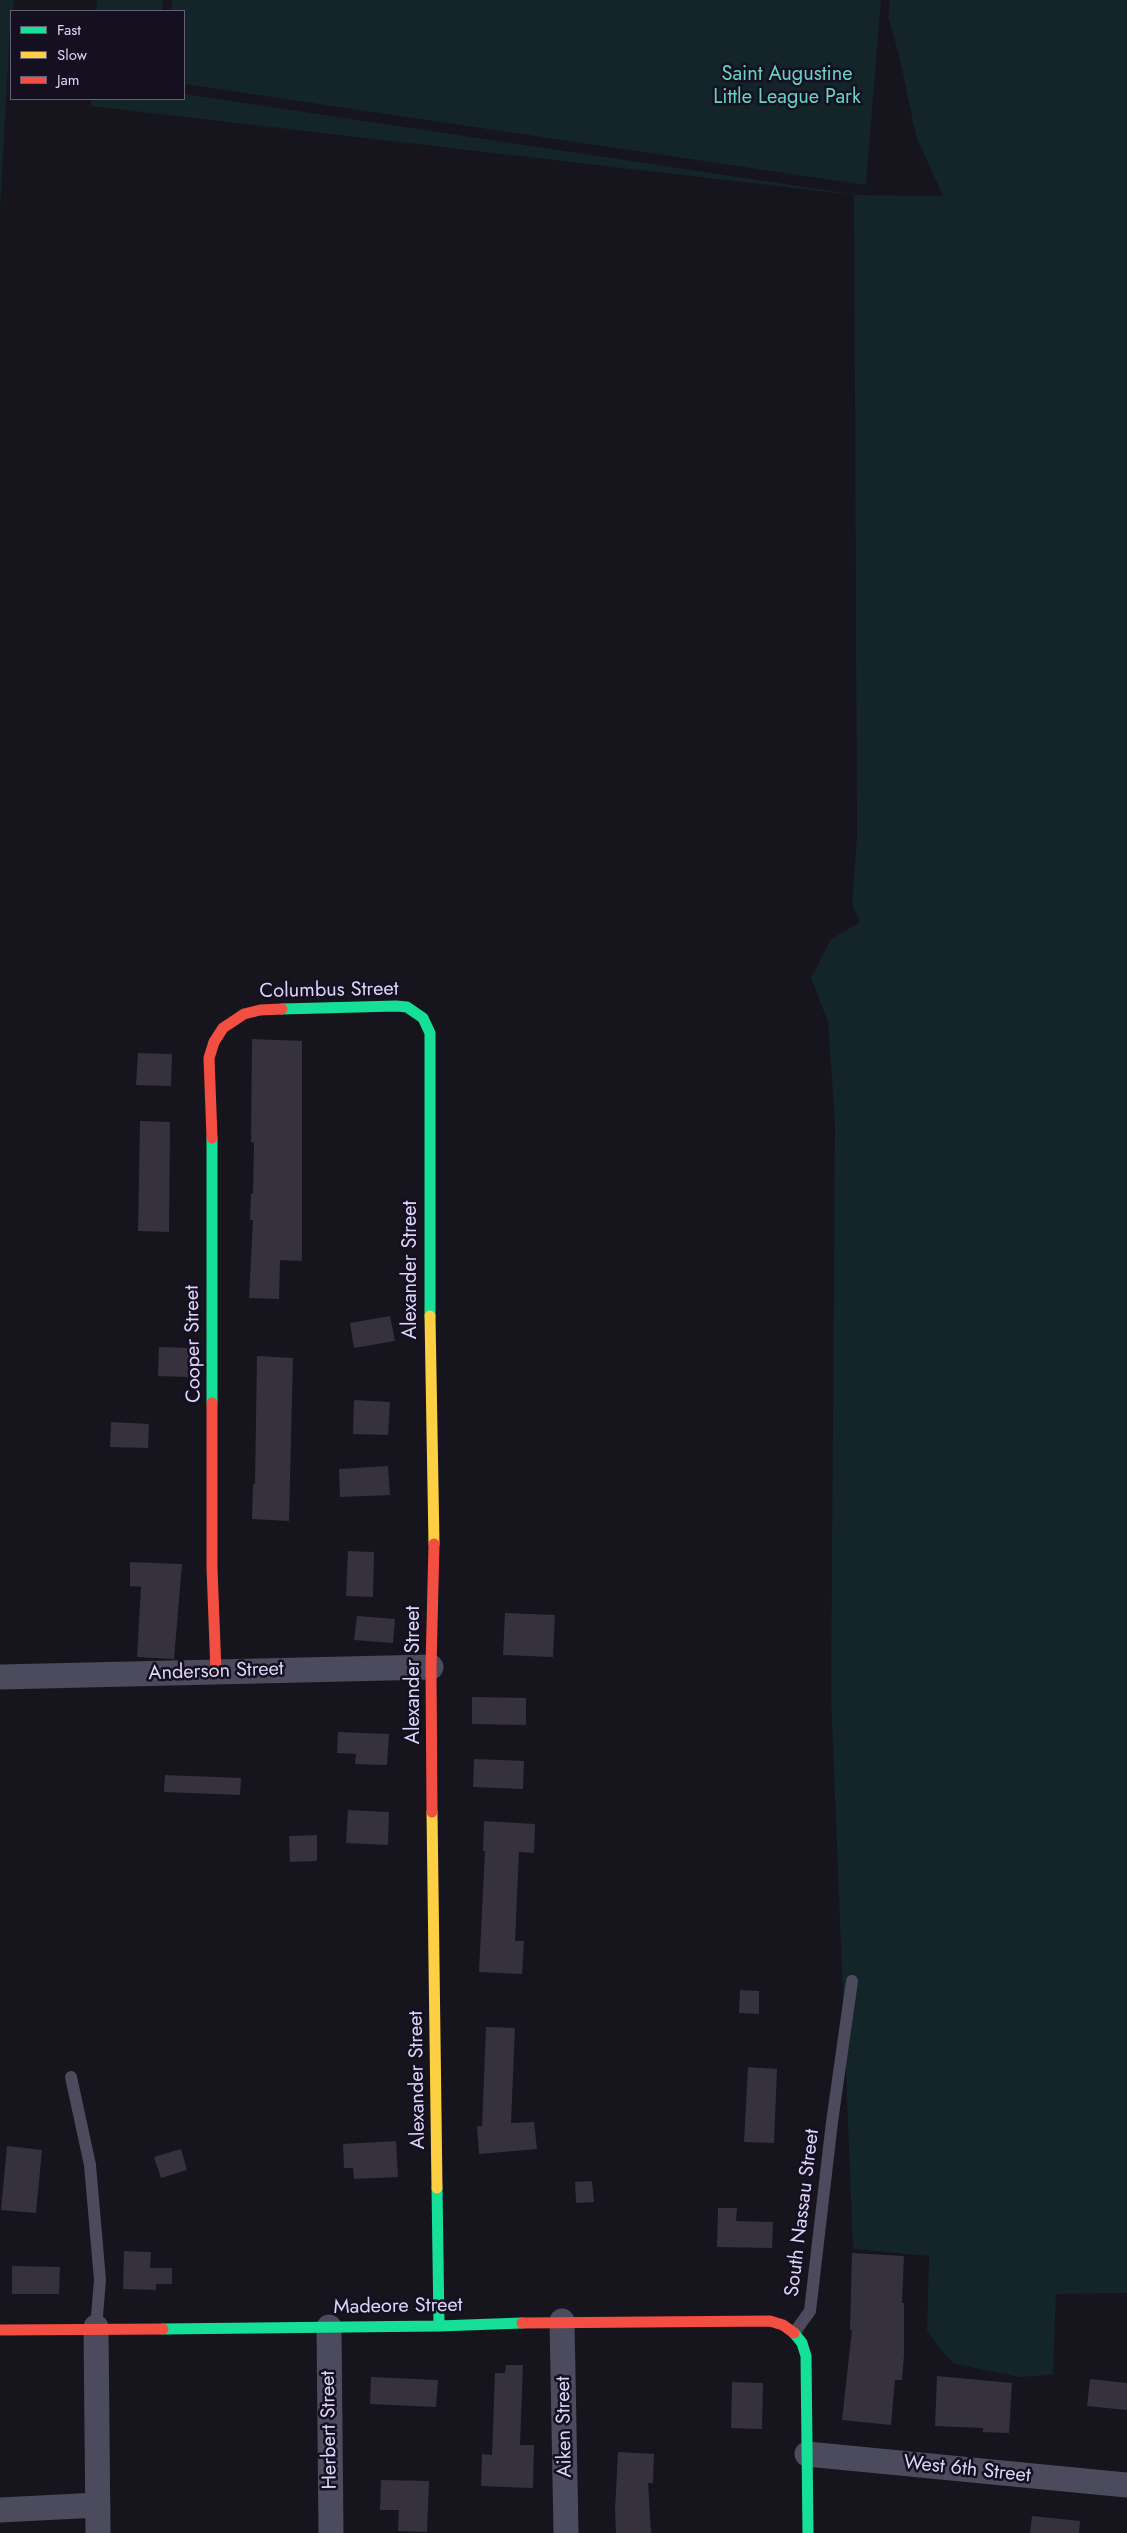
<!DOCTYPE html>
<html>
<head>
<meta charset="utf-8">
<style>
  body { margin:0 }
  #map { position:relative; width:1127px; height:2533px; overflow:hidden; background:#16141c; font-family:Jost,sans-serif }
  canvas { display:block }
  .legend { position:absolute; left:10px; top:10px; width:175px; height:90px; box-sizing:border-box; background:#141020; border:1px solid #645e77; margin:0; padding:6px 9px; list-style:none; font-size:15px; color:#ddd4fa }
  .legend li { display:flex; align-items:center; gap:10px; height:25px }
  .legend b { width:25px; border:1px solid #645e77 }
</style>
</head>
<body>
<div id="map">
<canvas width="1127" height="2533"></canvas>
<ul class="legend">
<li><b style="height:6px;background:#16e098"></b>Fast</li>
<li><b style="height:6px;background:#ffcf43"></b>Slow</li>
<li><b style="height:6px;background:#f24e42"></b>Jam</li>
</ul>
</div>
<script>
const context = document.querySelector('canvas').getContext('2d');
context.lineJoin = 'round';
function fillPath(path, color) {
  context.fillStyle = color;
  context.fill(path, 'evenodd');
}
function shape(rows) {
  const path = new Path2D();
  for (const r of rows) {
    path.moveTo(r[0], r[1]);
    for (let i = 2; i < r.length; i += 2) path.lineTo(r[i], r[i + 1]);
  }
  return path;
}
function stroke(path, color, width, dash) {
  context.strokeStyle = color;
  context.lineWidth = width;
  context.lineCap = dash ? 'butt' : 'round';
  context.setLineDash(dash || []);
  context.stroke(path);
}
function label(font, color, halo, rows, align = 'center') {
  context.font = font + ' Jost,sans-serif';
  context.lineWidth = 5;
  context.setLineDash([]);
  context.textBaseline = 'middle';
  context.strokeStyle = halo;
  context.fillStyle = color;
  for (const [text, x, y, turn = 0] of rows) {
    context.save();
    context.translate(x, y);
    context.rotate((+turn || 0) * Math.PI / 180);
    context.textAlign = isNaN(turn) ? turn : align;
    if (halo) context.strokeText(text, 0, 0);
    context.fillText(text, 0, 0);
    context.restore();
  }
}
const green = shape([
  [0,0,14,0,13,11,11,11,0,210],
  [97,0,163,0,162,11,96,11],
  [172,0,881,0,866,185,184,84,184,11,171,11],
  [890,0,1127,0,1127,2293,1056,2294,1053,2375,1019,2377,955,2364,941,2350,927,2331,929,2256,853,2249,831,1697,835,1124,828,1022,811,978,831,939,860,922,852,904,857,835,854,195,91,106,91,99,184,99,184,94,858,195,943,196,916,136,899,55,888,17]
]);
const building = shape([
  [252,1039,302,1041,302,1261,280,1260,279,1299,249,1298,253,1220,250,1220,251,1194,253,1194,254,1143,251,1142],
  [138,1053,172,1054,171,1086,136,1085],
  [140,1121,170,1122,169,1232,138,1231],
  [390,1316,395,1341,354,1348,350,1323],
  [159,1347,189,1348,188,1377,158,1376],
  [257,1356,293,1358,289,1521,252,1519,253,1484,255,1484],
  [354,1400,390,1402,388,1435,353,1434],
  [111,1422,149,1424,148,1448,110,1447],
  [388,1466,390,1495,340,1497,339,1469],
  [348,1551,374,1552,373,1597,346,1596],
  [130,1562,182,1564,174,1659,137,1657,141,1587,130,1586],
  [505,1613,555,1615,553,1657,503,1655],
  [357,1616,395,1619,393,1643,354,1640],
  [472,1697,526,1698,526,1725,472,1724],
  [338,1732,389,1734,387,1765,355,1764,356,1754,337,1753],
  [474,1759,524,1761,523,1789,473,1787],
  [165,1775,241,1778,240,1795,164,1792],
  [348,1810,389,1812,388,1845,346,1843],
  [484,1821,535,1824,534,1853,519,1852,515,1941,524,1941,522,1974,479,1972,485,1851,483,1851],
  [317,1835,317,1861,290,1862,289,1836],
  [740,1990,759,1991,759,2014,739,2013],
  [486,2027,515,2028,511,2123,534,2122,537,2149,479,2154,477,2126,482,2126],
  [748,2067,777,2069,774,2143,744,2142],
  [396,2141,398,2177,354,2179,353,2168,344,2168,343,2144],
  [7,2146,42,2150,36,2213,1,2210],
  [181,2149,187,2170,161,2178,154,2157],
  [592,2181,594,2202,576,2203,575,2182],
  [718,2208,737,2208,736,2221,773,2222,772,2248,717,2247],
  [124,2251,151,2252,150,2268,172,2268,172,2284,156,2284,156,2290,123,2289],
  [852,2253,904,2256,902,2303,904,2303,904,2355,902,2380,895,2380,891,2425,842,2420,852,2330,850,2330],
  [12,2266,60,2267,59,2294,12,2294],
  [506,2365,523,2365,520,2445,534,2445,533,2488,481,2486,482,2454,492,2455,495,2373,505,2373],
  [937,2376,1012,2383,1009,2433,983,2432,983,2428,935,2426],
  [371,2377,438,2380,436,2407,370,2404],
  [1090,2379,1127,2383,1127,2410,1087,2406],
  [732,2382,763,2383,762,2429,731,2428],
  [618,2452,654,2454,653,2483,648,2483,651,2533,616,2533,615,2509],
  [381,2480,429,2481,427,2532,398,2531,399,2510,380,2510],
  [1032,2516,1080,2521,1079,2533,1030,2533]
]);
const lane = shape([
  [71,2077,90,2165,100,2280,96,2327],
  [794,2333,810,2311,832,2122,852,1981]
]);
const street = shape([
  [0,1677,431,1667],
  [562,2321,566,2533],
  [96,2327,98,2533],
  [329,2327,331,2533],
  [807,2454,1127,2485],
  [0,2510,98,2505]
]);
const fast = shape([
  [282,1009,396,1006,407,1007,423,1018,430,1033,430,1316],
  [212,1138,212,1403],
  [437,2188,439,2326],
  [163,2329,439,2326,522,2323],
  [794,2333,802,2343,806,2356,808,2533]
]);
const slow = shape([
  [430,1316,434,1544],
  [432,1812,437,2188]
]);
const jam = shape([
  [212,1138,209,1058,214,1042,223,1028,244,1014,260,1010,282,1009],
  [212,1403,212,1568,216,1672],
  [432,1812,431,1667,434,1544],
  [522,2323,770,2321,783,2325,794,2333],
  [0,2330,163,2329]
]);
const parkNames = [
  ["Saint Augustine",787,75],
  ["Little League Park",787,98]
];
const streetNames = [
  ["Columbus Street",329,991,-1],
  ["Alexander Street",411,1270,-90],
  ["Cooper Street",194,1344,-91],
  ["Anderson Street",216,1672,-2],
  ["Alexander Street",414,1675,-90],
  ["Alexander Street",418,2080,-91],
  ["South Nassau Street",803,2213,-83],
  ["Madeore Street",398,2307,-1],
  ["Aiken Street",565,2427,-91],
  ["Herbert Street",330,2430,-91],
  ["West 6th Street",967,2470,6]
];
fillPath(green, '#132528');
fillPath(building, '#35323e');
stroke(lane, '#4c4a5d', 12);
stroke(street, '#4c4a5d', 25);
stroke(fast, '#16e098', 11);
stroke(slow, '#ffcf43', 11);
stroke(jam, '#f24e42', 11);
label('20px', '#67d3c4', '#141020', parkNames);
label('20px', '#ddd4fa', '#141020', streetNames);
</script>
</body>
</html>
